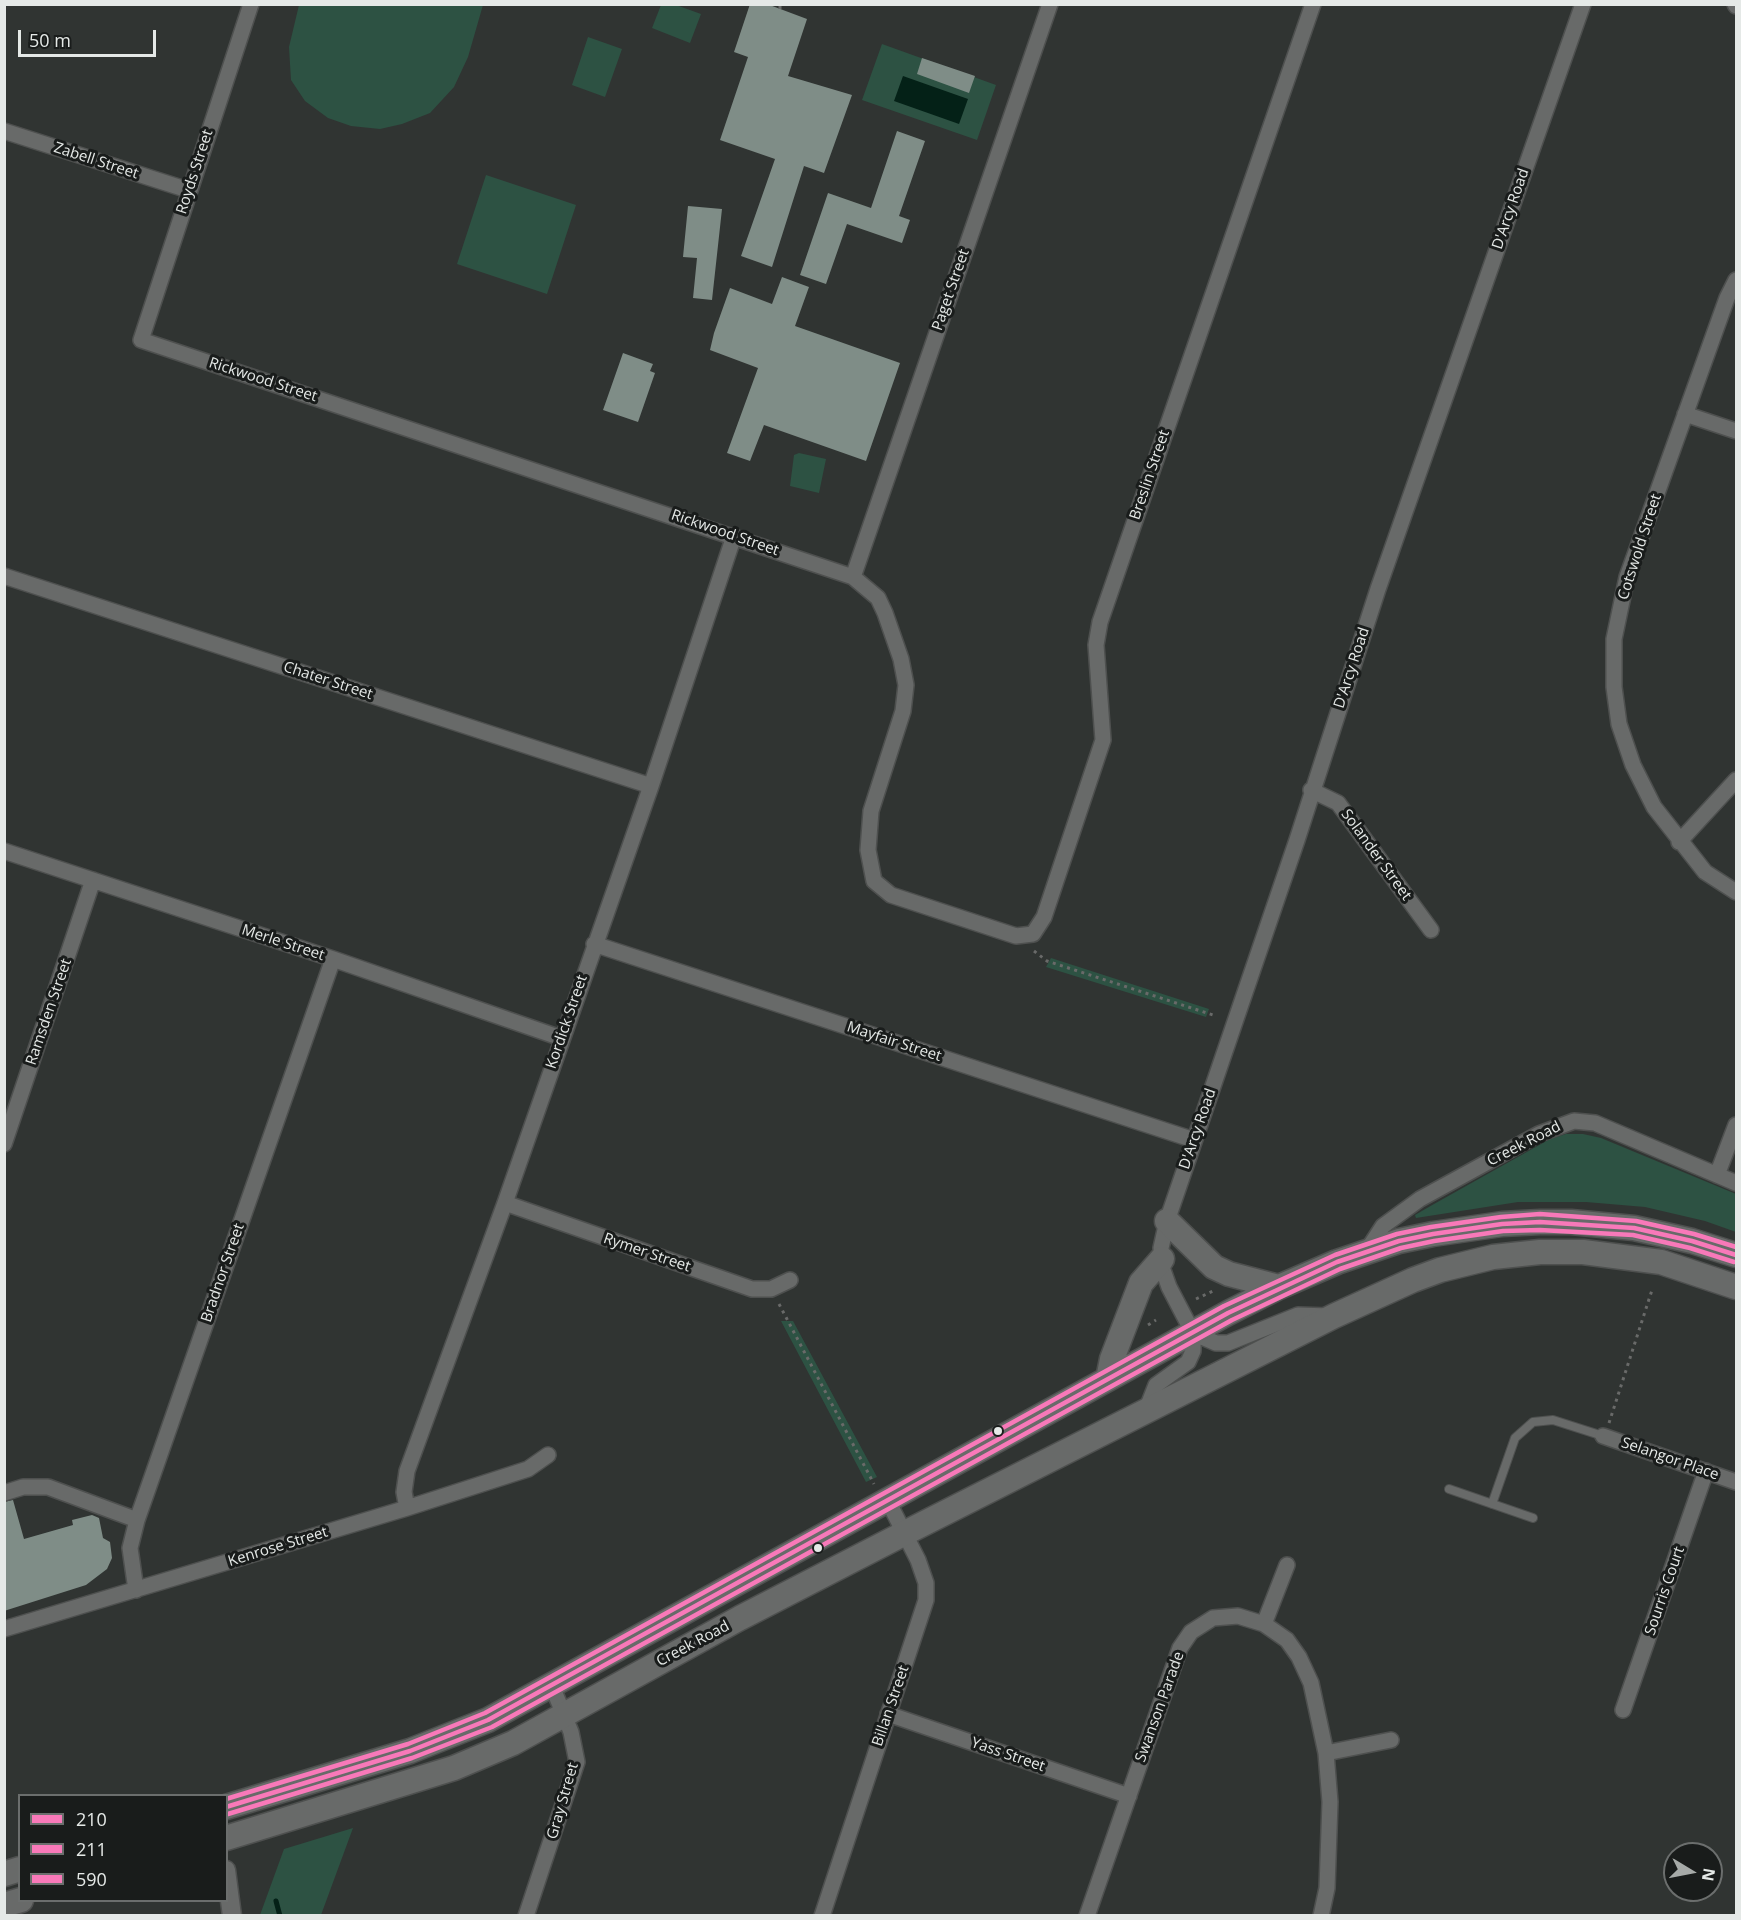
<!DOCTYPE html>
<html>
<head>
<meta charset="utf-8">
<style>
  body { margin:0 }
  #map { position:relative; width:1741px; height:1920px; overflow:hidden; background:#303432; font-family:"Open Sans",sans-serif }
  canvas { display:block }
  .frame { position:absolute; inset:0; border:6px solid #e5e9e7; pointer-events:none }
  .legend { position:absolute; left:18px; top:1794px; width:210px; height:108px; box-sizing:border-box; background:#191c1b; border:2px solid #6b6e6d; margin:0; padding:8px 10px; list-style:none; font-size:18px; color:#e5e9e7 }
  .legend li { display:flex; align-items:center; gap:12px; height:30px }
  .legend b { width:30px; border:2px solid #6b6e6d }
  .north { position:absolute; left:1663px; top:1842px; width:60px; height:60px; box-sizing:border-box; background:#191c1b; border:2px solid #6b6e6d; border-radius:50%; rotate:100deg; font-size:16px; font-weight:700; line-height:24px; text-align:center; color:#e5e9e7 }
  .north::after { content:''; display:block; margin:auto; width:21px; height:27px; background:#a6aaa8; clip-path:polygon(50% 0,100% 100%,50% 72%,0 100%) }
  .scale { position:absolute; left:18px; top:30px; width:138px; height:27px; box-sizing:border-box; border:3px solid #e5e9e7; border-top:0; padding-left:8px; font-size:18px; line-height:21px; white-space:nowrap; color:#e5e9e7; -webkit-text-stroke:4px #191c1b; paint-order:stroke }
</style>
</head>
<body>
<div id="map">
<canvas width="1741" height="1920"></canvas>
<div class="frame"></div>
<ul class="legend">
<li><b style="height:8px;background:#f879b9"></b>210</li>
<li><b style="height:8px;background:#f879b9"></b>211</li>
<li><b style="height:8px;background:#f879b9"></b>590</li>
</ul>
<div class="north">N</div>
<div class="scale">50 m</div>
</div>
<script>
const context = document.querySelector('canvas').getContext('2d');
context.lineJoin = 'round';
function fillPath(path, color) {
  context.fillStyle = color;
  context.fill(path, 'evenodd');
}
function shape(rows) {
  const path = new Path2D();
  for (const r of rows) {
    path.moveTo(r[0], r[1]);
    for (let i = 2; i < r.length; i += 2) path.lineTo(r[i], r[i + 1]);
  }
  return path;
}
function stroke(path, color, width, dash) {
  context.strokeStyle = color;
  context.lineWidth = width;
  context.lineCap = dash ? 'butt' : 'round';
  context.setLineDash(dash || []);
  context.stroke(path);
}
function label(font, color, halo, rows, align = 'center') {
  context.font = font + ' "Open Sans",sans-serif';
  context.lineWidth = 6;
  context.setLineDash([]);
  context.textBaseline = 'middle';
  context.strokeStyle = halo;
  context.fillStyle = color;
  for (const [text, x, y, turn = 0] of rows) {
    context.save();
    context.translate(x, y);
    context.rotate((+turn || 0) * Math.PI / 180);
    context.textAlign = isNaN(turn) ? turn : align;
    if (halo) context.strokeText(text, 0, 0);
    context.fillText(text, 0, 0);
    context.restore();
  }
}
const green = shape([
  [299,5,299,4,483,5,468,57,454,87,430,113,402,124,380,129,351,126,328,118,305,101,291,80,289,47],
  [661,5,676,5,701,14,690,43,652,28],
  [588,37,622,49,605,97,572,85],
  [882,44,996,85,977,140,862,100],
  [486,175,576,205,547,294,457,264],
  [799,453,826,459,819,493,790,486,794,455],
  [1051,958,1209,1009,1206,1017,1046,967],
  [1566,1134,1583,1134,1601,1138,1736,1194,1736,1232,1705,1221,1645,1207,1586,1202,1518,1202,1416,1218,1415,1215,1434,1204,1550,1139],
  [781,1321,793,1321,877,1477,866,1482],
  [353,1828,321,1915,260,1915,284,1849]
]);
const water = shape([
  [903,76,968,99,959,124,894,101]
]);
const stream = shape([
  [276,1901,280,1916]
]);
const building = shape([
  [750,4,767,4,807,19,788,76,852,95,824,173,804,166,772,267,741,256,775,159,720,140,748,57,734,52],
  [922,58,975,76,969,93,917,74],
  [897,131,925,141,899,216,910,220,902,243,847,224,826,284,800,275,828,193,871,208],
  [688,206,722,209,712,300,693,298,697,258,683,257],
  [782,277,809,287,795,326,900,363,866,461,764,425,750,461,727,453,758,368,710,350,714,333,730,288,772,304],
  [623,353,653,364,650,371,655,373,638,422,603,410],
  [13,1500,24,1539,73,1525,72,1520,92,1515,99,1518,103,1538,110,1542,112,1558,107,1569,86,1585,4,1611,4,1502]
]);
const path = shape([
  [780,9,780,4],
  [1034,951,1047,961,1213,1015],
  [1196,1299,1215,1290],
  [779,1304,874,1484],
  [1148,1325,1156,1320],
  [1609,1423,1652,1290]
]);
const service = shape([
  [1449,1489,1533,1518],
  [1492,1504,1515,1438,1533,1422,1553,1420,1603,1436]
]);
const minor = shape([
  [251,4,141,340,853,577,878,598,885,613,901,659,906,685,903,711,871,811,868,850,874,881,891,895,1016,936,1033,934,1044,917,1103,740,1096,645,1100,622,1313,4],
  [1735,4,1736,6],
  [4,131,188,190],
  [1736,280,1727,298,1627,577,1614,639,1614,687,1619,724,1633,765,1654,807,1705,872,1736,892],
  [1685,414,1736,431],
  [4,576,651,786],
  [853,577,1050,4],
  [1311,790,1338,803,1431,930],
  [1679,842,1736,780],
  [4,851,333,959,561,1038],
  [594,944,1194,1140],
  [4,1144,93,880],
  [1717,1175,1736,1125],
  [505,1203,752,1289,771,1289,790,1280],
  [1366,1252,1383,1226,1420,1199,1539,1134,1574,1121,1595,1123,1736,1183],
  [1193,1333,1216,1343,1228,1343,1298,1315,1329,1316],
  [1145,1413,1156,1385,1188,1362,1193,1351,1193,1333,1169,1287,1163,1270,1161,1248,1167,1221,1297,840,1378,589,1583,4],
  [1603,1436,1736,1482],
  [4,1493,23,1487,48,1487,137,1520],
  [407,1508,404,1492,407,1471,505,1203,651,786,734,536],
  [136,1590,130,1548,137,1520,333,959],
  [1264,1624,1287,1565],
  [4,1629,407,1508,528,1469,548,1455],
  [1623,1710,1706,1471],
  [888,1714,1129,1796],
  [1326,1753,1391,1740],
  [526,1916,577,1762,571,1732,552,1686],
  [822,1916,926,1600,926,1583,918,1560,888,1501],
  [1087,1916,1180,1648,1191,1632,1213,1618,1238,1616,1264,1624,1287,1640,1299,1657,1311,1683,1326,1753,1330,1802,1327,1888,1321,1916]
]);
const tertiary = shape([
  [226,1870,232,1916]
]);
const primary = shape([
  [1167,1221,1214,1267,1229,1274,1279,1287],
  [1108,1379,1112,1359,1141,1283,1162,1259],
  [226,1807,410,1751,488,1720,1228,1313,1279,1287,1337,1262,1399,1241,1433,1234,1502,1224,1540,1222,1571,1222,1634,1228,1692,1241,1736,1255],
  [226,1838,454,1768,513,1743,740,1618,905,1533,1334,1316,1413,1280,1440,1270,1493,1257,1540,1252,1583,1252,1661,1262,1736,1287],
  [4,1874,20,1869],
  [4,1905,21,1900]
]);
const bus1 = shape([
  [226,1807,410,1751,488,1720,1228,1313,1337,1262,1399,1241,1433,1234,1502,1224,1540,1222,1634,1228,1692,1241,1736,1255]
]);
const bus2 = shape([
  [228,1814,412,1758,492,1727,1232,1320,1340,1269,1401,1248,1434,1241,1503,1231,1540,1230,1633,1235,1690,1248,1734,1262]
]);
const bus3 = shape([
  [226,1799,408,1744,485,1713,1224,1306,1335,1255,1397,1234,1431,1227,1501,1217,1540,1214,1636,1221,1694,1234,1736,1247]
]);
const markers = [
  [998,1431,5,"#e5e9e7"],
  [818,1548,5,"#e5e9e7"]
];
const streetNames = [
  ["Zabell Street",96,161,18],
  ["Royds Street",195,172,-72],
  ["D'Arcy Road",1511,209,-71],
  ["Paget Street",951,290,-71],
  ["Rickwood Street",263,380,18],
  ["Breslin Street",1150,475,-71],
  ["Rickwood Street",725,533,19],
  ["Cotswold Street",1640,547,-72],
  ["D'Arcy Road",1352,668,-72],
  ["Chater Street",328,681,18],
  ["Solander Street",1376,855,54],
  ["Merle Street",283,943,18],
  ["Ramsden Street",49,1012,-71],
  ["Kordick Street",567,1022,-71],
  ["Mayfair Street",894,1042,18],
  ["D'Arcy Road",1198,1129,-71],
  ["Creek Road",1524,1144,-27],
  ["Rymer Street",647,1253,19],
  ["Bradnor Street",223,1273,-71],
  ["Selangor Place",1670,1459,19],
  ["Kenrose Street",278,1547,-17],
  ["Sourris Court",1665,1591,-71],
  ["Creek Road",693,1644,-28],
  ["Billan Street",891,1706,-71],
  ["Swanson Parade",1160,1707,-70],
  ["Yass Street",1008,1755,19],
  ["Gray Street",563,1801,-74]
];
fillPath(green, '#2d5243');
fillPath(water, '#042117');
stroke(stream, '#042117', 5);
fillPath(building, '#7f8d87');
stroke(service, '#4e504f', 10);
stroke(minor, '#4e504f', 18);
stroke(tertiary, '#4e504f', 21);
stroke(primary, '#4e504f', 27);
stroke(path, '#696a69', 3, [3, 4.5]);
stroke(service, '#686a69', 8);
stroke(minor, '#686a69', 15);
stroke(tertiary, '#686a69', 18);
stroke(primary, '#686a69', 24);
stroke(bus1, '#f879b9', 4.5);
stroke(bus2, '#f879b9', 4.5);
stroke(bus3, '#f879b9', 4.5);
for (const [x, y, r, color] of markers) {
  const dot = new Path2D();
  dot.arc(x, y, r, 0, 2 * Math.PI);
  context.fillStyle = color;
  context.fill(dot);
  stroke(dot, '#191c1b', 2);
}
label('15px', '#e5e9e7', '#191c1b', streetNames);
</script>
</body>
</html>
